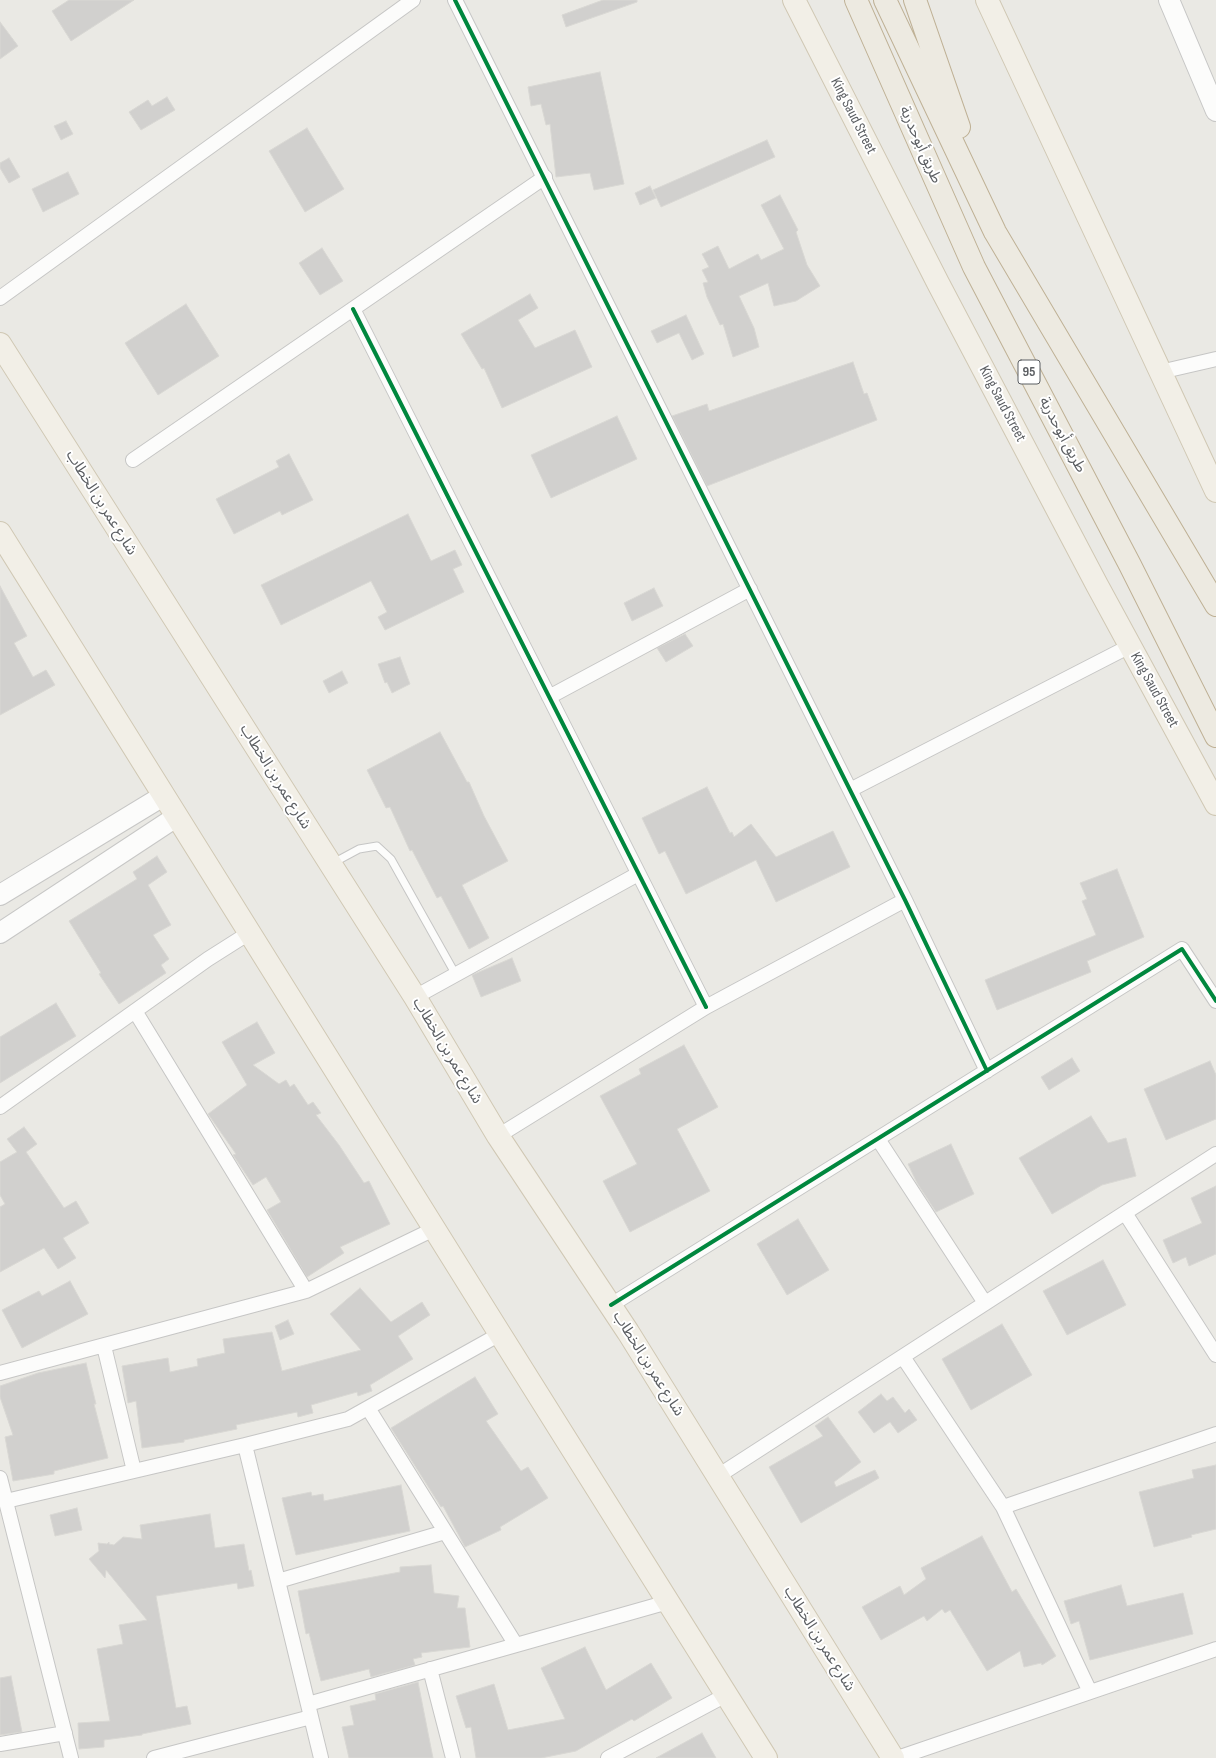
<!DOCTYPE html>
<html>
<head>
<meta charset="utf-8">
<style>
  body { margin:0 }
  canvas { display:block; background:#eae9e4 }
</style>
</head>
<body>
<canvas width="1216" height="1758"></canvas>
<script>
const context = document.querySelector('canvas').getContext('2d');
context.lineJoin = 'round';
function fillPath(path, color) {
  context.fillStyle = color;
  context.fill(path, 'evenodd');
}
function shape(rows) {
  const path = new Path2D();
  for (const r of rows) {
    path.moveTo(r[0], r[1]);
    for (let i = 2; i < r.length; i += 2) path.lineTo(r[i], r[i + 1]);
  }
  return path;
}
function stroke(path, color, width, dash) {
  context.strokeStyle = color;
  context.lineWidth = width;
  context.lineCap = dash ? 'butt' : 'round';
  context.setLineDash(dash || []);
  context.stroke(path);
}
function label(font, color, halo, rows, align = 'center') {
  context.font = font + ' "Sofia Sans Condensed","Noto Sans Arabic",sans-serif';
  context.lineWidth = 4;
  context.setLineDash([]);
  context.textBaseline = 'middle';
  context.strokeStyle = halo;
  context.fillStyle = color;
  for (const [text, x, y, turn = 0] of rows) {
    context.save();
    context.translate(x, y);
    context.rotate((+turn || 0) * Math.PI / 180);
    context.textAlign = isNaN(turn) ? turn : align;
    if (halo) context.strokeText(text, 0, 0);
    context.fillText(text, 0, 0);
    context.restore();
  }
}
const building = shape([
  [69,0,134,0,71,41,52,11,69,0],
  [603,0,637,0,637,2,566,27,562,15,603,0],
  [0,22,18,46,0,59,0,22],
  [600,72,624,184,594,190,590,173,556,177,550,124,546,125,541,104,531,106,528,87,600,72],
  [167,97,175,110,141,130,129,112,148,100,152,106,167,97],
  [66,121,73,134,61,140,54,126,66,121],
  [307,128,344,189,305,212,269,151,307,128],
  [767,140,775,157,661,207,653,190,767,140],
  [9,158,20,177,9,183,0,168,0,163,9,158],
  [68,172,79,194,43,212,32,189,68,172],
  [650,186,656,198,640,205,635,193,650,186],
  [780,195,798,230,796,232,807,265,820,286,796,301,774,306,768,283,739,296,754,328,759,347,733,357,723,324,720,325,707,297,703,283,708,282,702,270,709,267,702,254,718,246,729,269,758,254,761,260,784,249,761,205,780,195],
  [322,248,343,281,320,295,299,263,322,248],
  [530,294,538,308,518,320,535,348,575,330,592,367,502,408,484,368,482,369,461,334,530,294],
  [186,304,219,356,158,395,125,343,186,304],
  [686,315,704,354,692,360,679,333,657,343,651,331,686,315],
  [853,362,864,394,867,393,877,420,707,486,672,416,707,404,709,411,853,362],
  [617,416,637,459,551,498,531,455,617,416],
  [289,454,313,500,282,515,280,511,234,534,216,499,279,467,276,461,289,454],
  [408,514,431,561,455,550,462,565,453,569,464,592,385,630,378,617,387,612,371,581,281,625,261,585,408,514],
  [0,586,27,636,14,643,33,677,46,670,55,685,0,715,0,586],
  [654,588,663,606,632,621,624,603,654,588],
  [685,634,693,646,666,662,657,648,685,634],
  [400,657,410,684,392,693,387,682,385,683,378,664,400,657],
  [342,671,348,683,329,693,323,681,342,671],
  [440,732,467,782,469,782,484,816,508,861,462,885,489,938,469,949,441,896,437,898,412,850,410,851,390,807,386,808,367,770,440,732],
  [707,787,730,833,732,832,734,837,751,824,776,857,833,831,850,867,776,902,756,860,686,894,665,851,659,854,642,818,707,787],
  [157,856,167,872,148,885,171,925,153,935,169,959,161,965,166,973,119,1004,99,974,101,973,69,921,137,879,133,872,157,856],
  [1117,869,1144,937,1087,961,1091,972,997,1010,985,980,1096,935,1082,901,1087,899,1080,883,1117,869],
  [512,958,521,981,481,997,472,975,512,958],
  [56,1003,76,1036,0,1083,0,1037,56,1003],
  [257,1022,275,1053,253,1065,279,1084,286,1080,290,1087,294,1084,308,1105,313,1102,321,1113,316,1115,339,1145,364,1183,369,1181,390,1224,340,1247,344,1253,307,1277,267,1210,281,1202,266,1177,253,1185,233,1155,236,1154,208,1114,247,1085,222,1042,257,1022],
  [684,1045,718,1107,677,1129,710,1191,630,1232,603,1181,637,1164,600,1096,641,1074,639,1069,684,1045],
  [1072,1058,1080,1071,1049,1090,1041,1077,1072,1058],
  [1210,1061,1216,1075,1216,1119,1166,1140,1144,1089,1210,1061],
  [1091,1116,1108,1143,1126,1138,1136,1176,1102,1185,1052,1214,1019,1158,1091,1116],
  [24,1127,37,1144,26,1152,64,1208,76,1201,89,1223,63,1238,76,1258,58,1269,44,1248,0,1272,0,1207,5,1204,0,1195,0,1162,17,1152,7,1139,24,1127],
  [951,1144,974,1194,936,1212,917,1183,908,1164,951,1144],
  [1216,1186,1216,1254,1189,1266,1186,1257,1173,1263,1163,1240,1202,1223,1191,1198,1216,1186],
  [798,1219,829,1270,787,1295,757,1244,798,1219],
  [1103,1260,1126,1305,1067,1335,1043,1291,1103,1260],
  [70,1281,88,1314,22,1348,2,1310,39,1291,42,1296,70,1281],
  [360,1288,391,1322,422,1302,430,1315,398,1336,413,1359,370,1385,372,1391,358,1396,357,1392,311,1405,313,1413,298,1417,297,1412,236,1425,237,1429,184,1440,184,1442,142,1448,136,1401,128,1403,122,1366,168,1358,170,1372,198,1366,197,1359,225,1353,223,1339,272,1332,282,1371,361,1350,330,1314,360,1288],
  [288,1320,294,1334,280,1340,275,1326,288,1320],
  [1002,1324,1032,1375,971,1410,942,1359,1002,1324],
  [86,1363,96,1404,94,1404,108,1458,54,1471,54,1474,13,1481,5,1437,13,1435,0,1397,0,1386,38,1373,86,1363],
  [475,1377,498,1414,486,1421,521,1471,528,1467,548,1498,500,1527,501,1530,465,1547,443,1506,441,1507,391,1428,475,1377],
  [881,1394,887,1401,893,1397,905,1413,909,1409,917,1420,898,1433,890,1422,874,1433,858,1412,881,1394],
  [828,1417,861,1462,834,1482,836,1487,875,1470,879,1478,801,1523,769,1467,823,1436,815,1426,828,1417],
  [1216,1465,1216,1529,1191,1535,1192,1537,1154,1547,1139,1492,1194,1478,1192,1470,1216,1465],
  [401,1485,410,1531,296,1555,282,1498,311,1492,312,1496,323,1494,324,1501,401,1485],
  [77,1508,82,1530,55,1536,50,1515,77,1508],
  [210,1514,215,1548,244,1544,249,1571,251,1570,254,1586,238,1589,237,1583,156,1596,176,1708,187,1706,191,1724,142,1734,142,1735,104,1740,104,1747,79,1749,78,1723,110,1721,97,1649,123,1644,119,1625,147,1620,106,1570,105,1578,89,1559,99,1551,98,1543,107,1544,109,1542,109,1544,114,1545,123,1537,142,1539,140,1525,210,1514],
  [982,1536,1012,1592,1016,1589,1056,1656,1042,1665,1041,1663,1024,1667,1020,1651,987,1671,950,1610,945,1613,942,1609,927,1621,924,1616,881,1640,862,1607,900,1586,904,1595,926,1579,921,1568,982,1536],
  [431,1565,434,1593,459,1596,457,1608,465,1608,470,1647,421,1653,422,1657,413,1659,415,1665,371,1677,369,1669,321,1681,309,1633,306,1634,298,1591,400,1572,400,1567,431,1565],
  [1121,1585,1127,1606,1183,1593,1193,1634,1090,1660,1079,1621,1071,1624,1064,1601,1121,1585],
  [585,1647,606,1690,651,1663,672,1698,634,1721,632,1719,576,1751,541,1758,476,1758,471,1727,466,1728,456,1696,494,1684,508,1730,565,1719,541,1668,585,1647],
  [11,1676,22,1732,0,1735,0,1678,11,1676],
  [418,1682,433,1758,349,1758,342,1727,354,1725,350,1706,376,1700,375,1694,418,1682],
  [702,1733,716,1758,656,1758,702,1733]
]);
const lane = shape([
  [333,863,359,849,377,846,391,859,456,975]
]);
const street = shape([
  [455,0,905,900,987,1071],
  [0,298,413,0],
  [353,309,706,1007],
  [1160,372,1216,359],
  [133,460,545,177],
  [549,697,750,589],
  [850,790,1130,646],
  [415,997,638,874],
  [135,1011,306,1291],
  [0,1107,208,959,249,933],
  [498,1136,706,1007,905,900],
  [878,1139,985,1303],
  [1125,1213,1216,1355],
  [611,1305,1182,949,1216,1001],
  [104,1346,134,1471],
  [903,1357,1003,1507,1090,1692],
  [0,1373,306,1291,434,1229],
  [368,1408,516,1645],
  [245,1445,321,1758],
  [718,1476,1216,1154],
  [0,1478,71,1758],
  [6,1501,245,1445,348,1419,500,1334],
  [1003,1507,1216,1434],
  [278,1581,445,1532],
  [430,1669,453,1758],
  [308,1704,668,1602],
  [0,1744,65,1733],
  [154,1758,311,1717],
  [608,1758,726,1695],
  [897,1758,1216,1649]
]);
const secondary = shape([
  [1169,0,1216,111],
  [0,895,163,796],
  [0,933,176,817]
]);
const primary = shape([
  [794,0,938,283,1097,585,1216,804],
  [987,0,1216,491],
  [0,344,415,997,498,1136,628,1332,893,1758],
  [0,533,500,1334,766,1758]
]);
const highway = shape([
  [856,0,974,267,1130,565,1216,736],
  [885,0,995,232,1216,605],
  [915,0,959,127]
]);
const cycleway = shape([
  [455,0,905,900,987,1071],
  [353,309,706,1007],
  [611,1305,1182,949,1216,1001]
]);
const shields = [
  [1029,372,22]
];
const shieldNames = [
  ["95",1029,372]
];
const streetNames = [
  ["King Saud Street",853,116,63],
  ["طريق أبوحدرية",920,145,66],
  ["King Saud Street",1002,404,62],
  ["طريق أبوحدرية",1062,435,62],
  ["شارع عمر بن الخطاب",101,503,58],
  ["King Saud Street",1154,690,61],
  ["شارع عمر بن الخطاب",275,777,58],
  ["شارع عمر بن الخطاب",447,1051,59],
  ["شارع عمر بن الخطاب",648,1364,58],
  ["شارع عمر بن الخطاب",819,1639,58]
];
fillPath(building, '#d1d0ce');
stroke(building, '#d9d8d4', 1);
stroke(lane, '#c6c6c5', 9);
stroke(street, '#c6c6c5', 16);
stroke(secondary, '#c7c7c6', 22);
stroke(primary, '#d0c8b4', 24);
stroke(highway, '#bfb195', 24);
stroke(lane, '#fcfcfb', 7);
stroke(street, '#fcfcfb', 14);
stroke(secondary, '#fcfcfb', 20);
stroke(primary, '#f2efe7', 22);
stroke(highway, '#edeae1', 22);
stroke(cycleway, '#00873e', 4);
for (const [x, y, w] of shields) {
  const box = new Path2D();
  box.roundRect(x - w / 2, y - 12, w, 24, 3);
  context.fillStyle = '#fff';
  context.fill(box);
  stroke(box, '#5b5e62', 1);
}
label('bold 14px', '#5b5e62', null, shieldNames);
label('15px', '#5b5e62', '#fff', streetNames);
</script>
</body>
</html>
